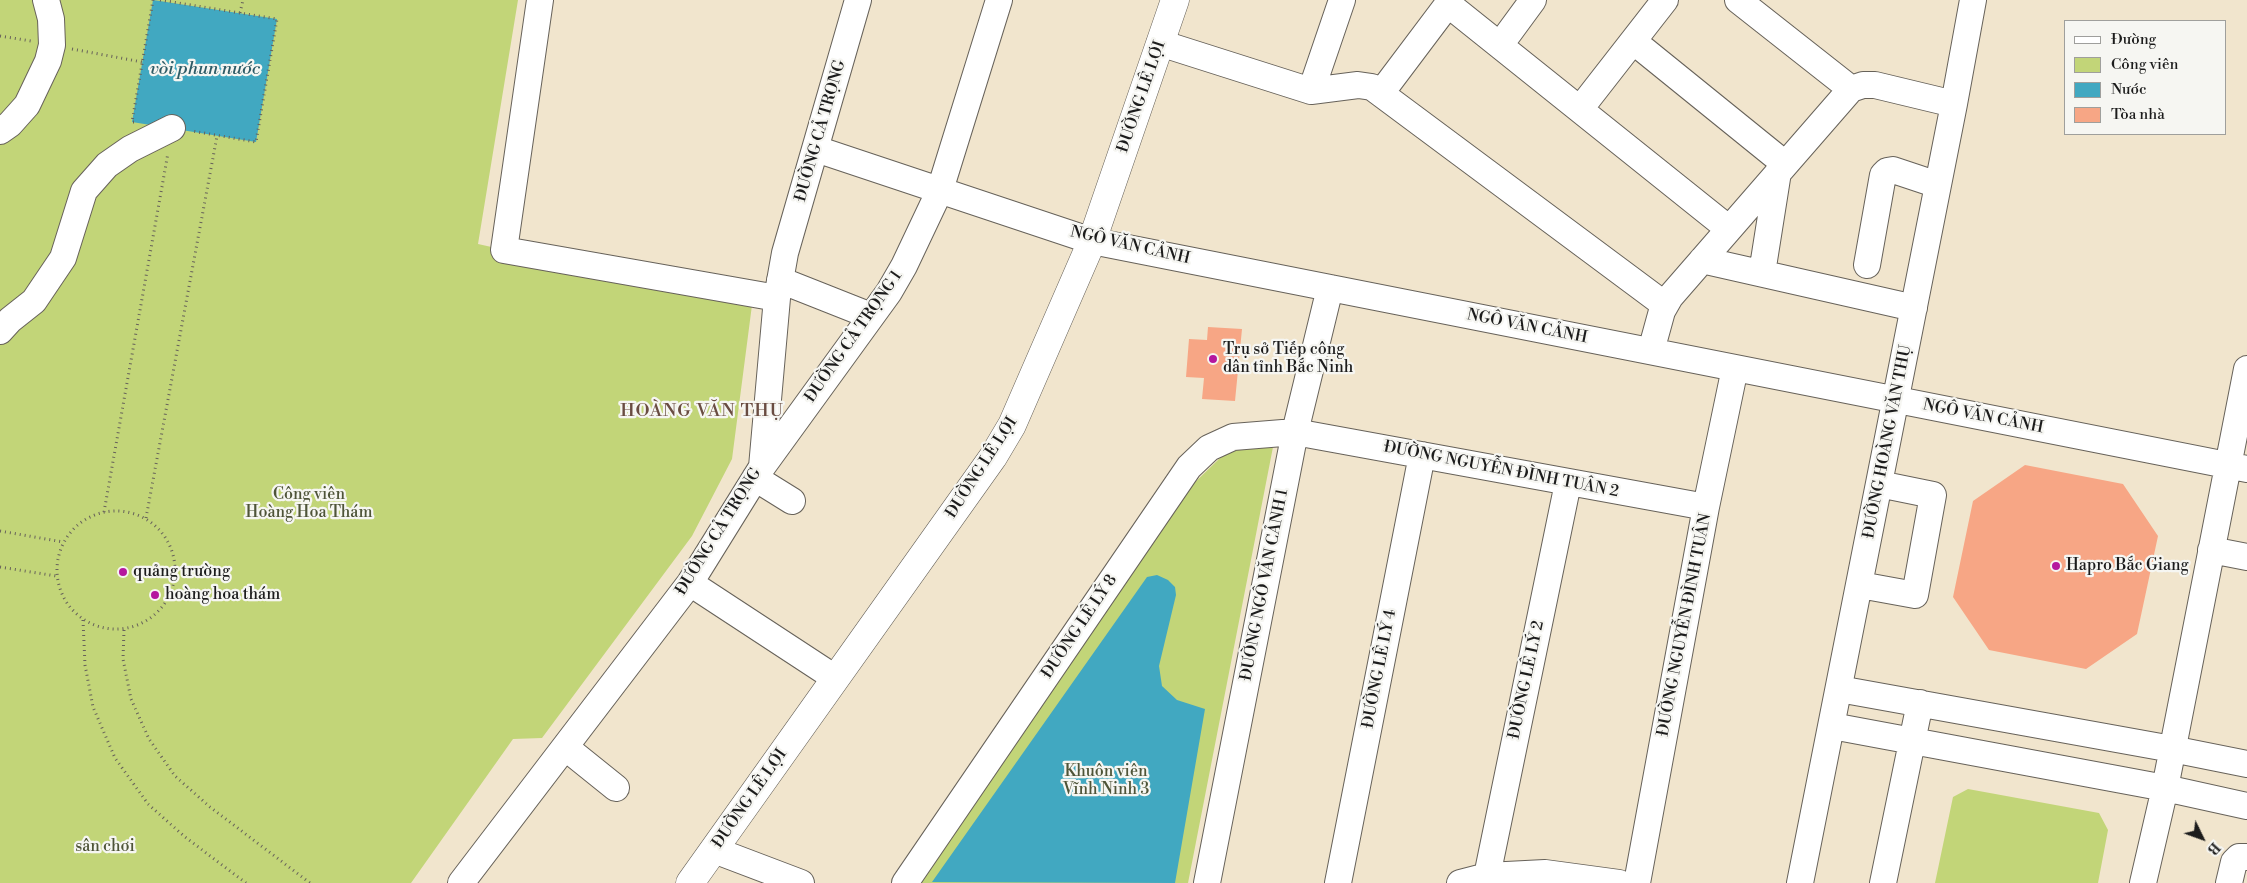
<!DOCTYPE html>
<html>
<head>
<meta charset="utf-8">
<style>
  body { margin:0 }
  #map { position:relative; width:2247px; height:883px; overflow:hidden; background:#f1e5cd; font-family:"Libre Bodoni",serif }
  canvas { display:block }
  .legend { position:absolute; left:2064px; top:20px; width:162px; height:115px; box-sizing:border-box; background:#f6f6f2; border:1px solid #9f9f9c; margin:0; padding:6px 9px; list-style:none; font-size:15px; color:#1c1c1c }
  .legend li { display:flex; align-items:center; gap:10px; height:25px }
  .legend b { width:25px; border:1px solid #9f9f9c }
  .north { position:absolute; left:2177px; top:813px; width:50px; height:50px; -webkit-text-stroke:4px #f6f6f2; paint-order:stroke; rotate:132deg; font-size:14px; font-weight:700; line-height:20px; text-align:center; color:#1c1c1c }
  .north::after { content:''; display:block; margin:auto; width:18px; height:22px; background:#1c1c1c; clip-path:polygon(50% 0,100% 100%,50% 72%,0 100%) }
</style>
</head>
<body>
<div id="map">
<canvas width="2247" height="883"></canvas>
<ul class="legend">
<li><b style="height:6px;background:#fff"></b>Đường</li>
<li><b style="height:14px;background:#c2d578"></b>Công viên</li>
<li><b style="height:14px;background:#41a8c1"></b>Nước</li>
<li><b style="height:14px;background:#f7a685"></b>Tòa nhà</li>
</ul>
<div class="north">B</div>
</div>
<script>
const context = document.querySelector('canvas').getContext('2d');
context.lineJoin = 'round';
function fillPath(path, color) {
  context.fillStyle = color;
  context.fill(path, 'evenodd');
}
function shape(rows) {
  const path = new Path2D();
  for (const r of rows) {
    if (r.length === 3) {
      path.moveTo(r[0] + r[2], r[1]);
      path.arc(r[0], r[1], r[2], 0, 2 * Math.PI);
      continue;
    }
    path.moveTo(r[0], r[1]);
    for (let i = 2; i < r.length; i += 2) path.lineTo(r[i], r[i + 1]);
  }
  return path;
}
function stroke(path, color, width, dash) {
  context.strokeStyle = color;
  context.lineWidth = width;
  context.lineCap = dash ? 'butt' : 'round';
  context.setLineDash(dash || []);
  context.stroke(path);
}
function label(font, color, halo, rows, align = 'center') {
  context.font = font + ' "Libre Bodoni",serif';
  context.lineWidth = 4.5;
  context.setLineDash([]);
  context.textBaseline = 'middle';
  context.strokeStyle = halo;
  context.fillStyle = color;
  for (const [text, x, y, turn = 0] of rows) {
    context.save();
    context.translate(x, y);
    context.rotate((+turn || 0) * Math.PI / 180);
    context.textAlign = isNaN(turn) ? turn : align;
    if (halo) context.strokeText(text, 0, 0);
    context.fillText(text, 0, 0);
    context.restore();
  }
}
const green = shape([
  [0,0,518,0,478,244,752,305,732,459,692,536,542,738,513,739,411,883,0,883],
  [1244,441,1273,447,1188,883,915,883,1187,490,1219,459],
  [1968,789,2099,813,2108,830,2098,883,1935,883,1953,797]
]);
const water = shape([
  [153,0,277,19,256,142,132,122],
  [1157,575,1168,580,1175,587,1176,595,1159,666,1162,686,1177,700,1205,709,1175,883,932,882,1147,577]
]);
const building = shape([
  [1208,327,1242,329,1235,401,1202,399,1204,378,1186,377,1189,339,1207,340],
  [2025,465,2123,484,2158,536,2137,634,2086,669,1989,650,1953,597,1973,501]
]);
const path = shape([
  [160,0,277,19,256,142,192,131],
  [240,13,243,0],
  [0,36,31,41],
  [72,49,142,62],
  [134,122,132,122,153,0],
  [116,570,59],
  [104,512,168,153],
  [146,518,217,136],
  [0,531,63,542],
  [0,567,56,576],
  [83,620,85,665,93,707,115,758,148,804,185,837,246,883],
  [124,630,123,659,131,699,149,739,175,776,210,807,310,883]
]);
const minor = shape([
  [540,0,504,250,777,298],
  [1738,0,1851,89],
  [1633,41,1785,164],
  [1160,43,1311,91,1358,85,1372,87,1665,305],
  [1500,45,1533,0],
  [1311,91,1342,0],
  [1381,93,1448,4,1729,229],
  [1580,109,1665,0],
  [0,131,10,124,27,105,48,61,52,45,51,19,46,0],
  [816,149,1092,241,2247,469],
  [1702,260,1914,308],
  [1867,265,1883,175,1887,171,1893,170,1938,185],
  [1762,273,1778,172],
  [780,280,871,316],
  [0,331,10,320,34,301,63,258,84,191,107,165,130,149,172,128],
  [1651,351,1662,311,1670,297,1851,89,1863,85,1875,85,1954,104],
  [762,467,889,292,904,266,940,190,999,0],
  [755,478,792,501],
  [2211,550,2247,557],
  [690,583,835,678],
  [1860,585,1915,595,1933,495,1879,484],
  [1839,689,2172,749,2247,764],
  [1832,726,2165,788,2247,806],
  [565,747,616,788],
  [714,850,801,883],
  [1487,876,1568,483],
  [461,883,690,583,762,467,777,298,785,253,858,0],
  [905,883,1189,467,1209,448,1233,437,1295,432,1706,507],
  [1207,883,1295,432,1330,288],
  [1338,883,1422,455],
  [1460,883,1487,876,1545,873,1619,883],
  [1637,883,1706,507,1735,368],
  [1800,883,1954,104,1973,0],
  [1883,883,1920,703],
  [2143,883,2165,788,2247,369],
  [2229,883,2234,862,2239,857,2247,857]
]);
const major = shape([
  [690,883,993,457,1012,425,1092,241,1175,0]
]);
const markers = [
  [1213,359,5,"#b5179e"],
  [2056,566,5,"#b5179e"],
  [123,572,5,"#b5179e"],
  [155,595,5,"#b5179e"]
];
const streetNames = [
  ["ĐƯỜNG LÊ LỢI",1142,97,-71],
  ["ĐƯỜNG CẢ TRỌNG",821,131,-74],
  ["NGÔ VĂN CẢNH",1130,246,13],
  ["NGÔ VĂN CẢNH",1527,327,11],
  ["ĐƯỜNG CẢ TRỌNG 1",854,337,-55],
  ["NGÔ VĂN CẢNH",1983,417,11],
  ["ĐƯỜNG HOÀNG VĂN THỤ",1888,442,-79],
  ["ĐƯỜNG LÊ LỢI",982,468,-57],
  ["ĐƯỜNG NGUYỄN ĐÌNH TUÂN 2",1501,470,11],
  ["ĐƯỜNG CẢ TRỌNG",719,532,-58],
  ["ĐƯỜNG NGÔ VĂN CẢNH 1",1265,585,-79],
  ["ĐƯỜNG NGUYỄN ĐÌNH TUÂN",1685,625,-79],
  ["ĐƯỜNG LÊ LÝ 8",1080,627,-56],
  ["ĐƯỜNG LÊ LÝ 4",1380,669,-79],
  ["ĐƯỜNG LÊ LÝ 2",1527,680,-78],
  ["ĐƯỜNG LÊ LỢI",750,799,-55]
];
const poiNames = [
  ["Trụ sở Tiếp công",1223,350],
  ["dân tỉnh Bắc Ninh",1223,368],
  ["Hapro Bắc Giang",2066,566],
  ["quảng trường",133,572],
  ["hoàng hoa thám",165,595]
];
const parkNames = [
  ["Công viên",309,495],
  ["Hoàng Hoa Thám",309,513],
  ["Khuôn viên",1106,772],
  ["Vĩnh Ninh 3",1106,790],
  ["sân chơi",105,847]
];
const waterNames = [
  ["vòi phun nước",205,70]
];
const neighbourhoodNames = [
  ["HOÀNG VĂN THỤ",702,412]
];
fillPath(green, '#c2d578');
fillPath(water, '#41a8c1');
fillPath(building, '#f7a685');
stroke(minor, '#67625a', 28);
stroke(major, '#67625a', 29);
stroke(path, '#67625a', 3, [1, 4]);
stroke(minor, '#fff', 26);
stroke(major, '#fff', 28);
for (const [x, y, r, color] of markers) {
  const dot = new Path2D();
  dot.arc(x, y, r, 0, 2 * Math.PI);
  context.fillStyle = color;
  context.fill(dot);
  stroke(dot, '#f6f6f2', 2);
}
label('16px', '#1c1c1c', '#f6f6f2', streetNames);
label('16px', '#1c1c1c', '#f6f6f2', poiNames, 'left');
label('16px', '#4e5438', '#f6f6f2', parkNames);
label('italic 18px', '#2d5b66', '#f6f6f2', waterNames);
context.letterSpacing = '1px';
label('18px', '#694c41', '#f6f6f2', neighbourhoodNames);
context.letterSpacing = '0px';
</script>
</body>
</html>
